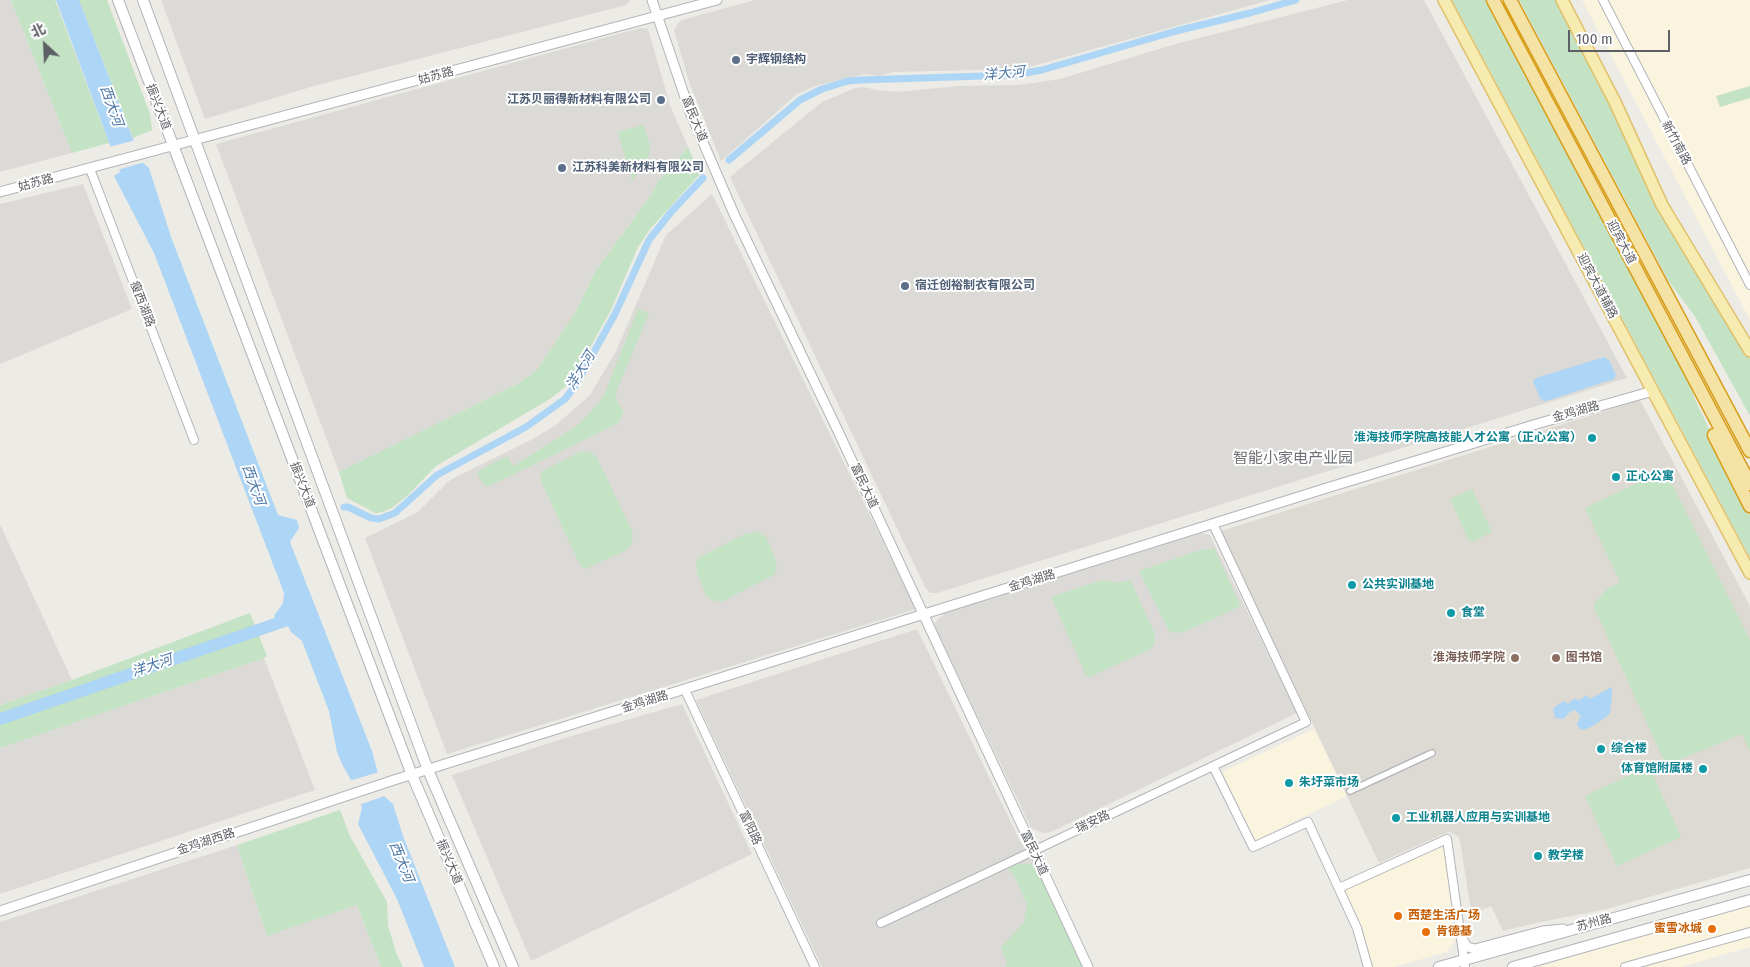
<!DOCTYPE html>
<html>
<head>
<meta charset="utf-8">
<style>
  body { margin:0 }
  #map { position:relative; width:1750px; height:967px; overflow:hidden; background:#edebe5; font-family:"Fira Sans Condensed","Noto Sans SC",sans-serif }
  canvas { display:block }
  .north { position:absolute; left:20px; top:20px; width:50px; height:50px; -webkit-text-stroke:4px #fff; paint-order:stroke; rotate:335deg; font-size:14px; font-weight:700; line-height:20px; text-align:center; color:#5c5f63 }
  .north::after { content:''; display:block; margin:auto; width:18px; height:22px; background:#5c5f63; clip-path:polygon(50% 0,100% 100%,50% 72%,0 100%) }
  .scale { position:absolute; left:1568px; top:30px; width:102px; height:22px; box-sizing:border-box; border:2px solid #5c5f63; border-top:0; padding-left:6px; font-size:15px; line-height:18px; white-space:nowrap; color:#5c5f63; -webkit-text-stroke:4px #fff; paint-order:stroke }
</style>
</head>
<body>
<div id="map">
<canvas width="1750" height="967"></canvas>
<div class="north">北</div>
<div class="scale">100 m</div>
</div>
<script>
const context = document.querySelector('canvas').getContext('2d');
context.lineJoin = 'round';
function fillPath(path, color) {
  context.fillStyle = color;
  context.fill(path, 'evenodd');
}
function shape(rows) {
  const path = new Path2D();
  for (const r of rows) {
    path.moveTo(r[0], r[1]);
    for (let i = 2; i < r.length; i += 2) path.lineTo(r[i], r[i + 1]);
  }
  return path;
}
function stroke(path, color, width, dash) {
  context.strokeStyle = color;
  context.lineWidth = width;
  context.lineCap = dash ? 'butt' : 'round';
  context.setLineDash(dash || []);
  context.stroke(path);
}
function label(font, color, halo, rows, align = 'center') {
  context.font = font + ' "Fira Sans Condensed","Noto Sans SC",sans-serif';
  context.lineWidth = 4;
  context.setLineDash([]);
  context.textBaseline = 'middle';
  context.strokeStyle = halo;
  context.fillStyle = color;
  for (const [text, x, y, turn = 0] of rows) {
    context.save();
    context.translate(x, y);
    context.rotate((+turn || 0) * Math.PI / 180);
    context.textAlign = isNaN(turn) ? turn : align;
    if (halo) context.strokeText(text, 0, 0);
    context.fillText(text, 0, 0);
    context.restore();
  }
}
const commercial = shape([
  [1582,0,1750,0,1750,320],
  [1314,729,1347,796,1255,840,1222,772],
  [1444,842,1456,934,1454,943,1446,952,1394,967,1373,967,1357,916,1346,893,1347,888],
  [1750,906,1750,947,1681,967,1536,967]
]);
const industrial = shape([
  [0,0,11,0,72,153,0,172],
  [161,0,631,0,626,5,314,86,205,119],
  [755,0,1270,0,1033,66,1020,69,893,72,880,76,865,74,815,86,797,94,721,161,689,82,674,30,678,23,682,20],
  [1348,0,1424,0,1627,378,937,593,930,593,925,587,730,177,822,102,855,88,863,87,877,90,897,92,959,86,1019,85,1060,79,1172,45],
  [640,28,648,29,670,105,688,147,657,183,652,194,596,270,575,313,537,370,519,383,339,472,216,144],
  [83,184,132,309,0,364,0,204],
  [712,194,916,609,447,754,365,538,418,512,450,480,531,440,556,425,590,395,616,351,666,235],
  [0,524,72,680,0,705],
  [1202,533,1210,535,1297,713,1051,832,1043,833,1031,828,935,627,935,622,945,613],
  [917,629,1020,841,1038,870,1083,967,822,967,696,700],
  [264,658,315,790,0,894,0,748],
  [682,704,752,854,531,961,452,775,568,737],
  [237,845,267,936,357,905,381,967,0,967,0,922]
]);
const education = shape([
  [1640,400,1750,606,1750,868,1607,909,1536,923,1503,931,1491,906,1475,913,1470,904,1460,841,1459,837,1454,834,1450,832,1443,834,1379,863,1221,531]
]);
const green = shape([
  [11,0,55,0,109,143,72,153],
  [79,0,107,0,150,114,152,130,133,138],
  [1452,0,1487,0,1684,368,1696,402,1750,511,1750,558],
  [1519,0,1557,0,1617,116,1661,210,1750,358,1750,416,1696,318,1668,280],
  [1750,86,1750,98,1720,107,1716,96],
  [643,125,650,144,649,155,632,181,618,132],
  [688,147,700,174,650,229,638,247,611,310,582,362,566,386,550,399,436,466,408,495,392,508,383,512,375,513,347,498,339,472,519,383,537,370,575,313,596,270,652,194,657,183],
  [638,309,649,313,615,395,618,403,624,412,617,424,512,475,489,486,485,486,478,475,478,471,507,456,513,466,563,435,579,424,597,405,605,393],
  [580,452,590,452,596,456,633,533,631,544,625,551,585,569,580,565,540,479,542,471],
  [1665,470,1750,640,1750,752,1742,734,1666,765,1593,605,1607,589,1620,582,1585,508],
  [1472,489,1492,532,1472,542,1469,541,1450,499],
  [755,532,760,533,766,537,775,557,777,568,774,575,721,602,711,600,706,595,697,573,696,563,698,558,745,534],
  [1214,548,1240,605,1239,607,1184,632,1174,633,1169,631,1139,571,1197,551],
  [1102,580,1118,583,1130,580,1154,632,1155,643,1151,649,1089,677,1086,675,1051,597],
  [250,613,267,656,264,658,0,748,0,705,72,680],
  [1649,766,1681,837,1617,866,1585,796],
  [340,810,350,836,387,902,388,926,397,955,403,967,381,967,357,905,267,936,237,845],
  [1022,863,1032,865,1038,870,1083,967,1005,967,1007,961,1001,948,1024,922,1027,904,1013,874,1008,869]
]);
const water = shape([
  [56,0,79,0,142,162,149,168,171,237,278,515,297,520,299,528,290,542,372,751,384,796,393,804,403,836,455,967,424,967,397,899,358,824,362,808,352,782,342,764,337,752,329,711,302,641,291,632,287,624,279,625,274,616,283,603,284,593,154,253,114,176,120,172],
  [1604,357,1609,360,1616,375,1614,379,1546,401,1543,401,1539,396,1533,381,1536,378],
  [1612,687,1612,696,1610,713,1605,718,1589,728,1580,730,1577,723,1581,716,1575,710,1571,711,1563,719,1555,718,1553,709,1560,703,1565,701,1567,704,1576,698,1578,701,1587,695,1590,699]
]);
const pier = shape([
  [136,140,145,162,117,170,109,147],
  [379,772,387,795,359,805,349,781]
]);
const canal = shape([
  [729,160,800,100,822,89,848,81,861,80,1014,75,1042,70,1176,31,1250,13,1296,0],
  [344,507,348,507,371,518,379,519,395,513,437,475,526,427,565,399,575,386,615,314,649,240,671,212,703,178]
]);
const river = shape([
  [0,719,293,618]
]);
const pedestrian = shape([
  [1350,791,1432,753]
]);
const minor = shape([
  [1603,0,1750,285],
  [90,169,194,440],
  [685,690,815,967],
  [1213,766,1253,847,1308,822,1357,928,1368,967],
  [1339,888,1447,839,1465,967],
  [881,923,1306,722,1213,524],
  [1625,967,1750,932]
]);
const tertiary = shape([
  [652,0,690,112,734,214,837,429,1088,967],
  [0,192,717,0],
  [0,911,394,780,1330,487,1540,423,1653,391],
  [1461,937,1467,947,1475,949,1543,931,1563,929]
]);
const secondary = shape([
  [118,0,412,775,494,967],
  [143,0,428,770,513,967],
  [1439,967,1750,880],
  [1513,967,1750,900]
]);
const primary = shape([
  [1444,0,1750,573],
  [1562,0,1615,102,1662,205,1750,351]
]);
const trunk = shape([
  [1493,0,1750,484],
  [1510,0,1750,451],
  [1714,435,1750,506]
]);
const markers = [
  [736,60,5,"#5c6f8a"],
  [661,100,5,"#5c6f8a"],
  [562,168,5,"#5c6f8a"],
  [905,286,5,"#5c6f8a"],
  [1592,438,5,"#0f9aa8"],
  [1616,477,5,"#0f9aa8"],
  [1352,585,5,"#0f9aa8"],
  [1451,613,5,"#0f9aa8"],
  [1515,658,5,"#8d6e63"],
  [1556,658,5,"#8d6e63"],
  [1601,749,5,"#0f9aa8"],
  [1703,769,5,"#0f9aa8"],
  [1289,783,5,"#0f9aa8"],
  [1396,818,5,"#0f9aa8"],
  [1538,856,5,"#0f9aa8"],
  [1398,916,5,"#e8710a"],
  [1712,929,5,"#e8710a"],
  [1426,932,5,"#e8710a"]
];
const serviceNames = [
  ["宇辉钢结构",746,60],
  ["江苏贝丽得新材料有限公司",651,100,"right"],
  ["江苏科美新材料有限公司",572,168],
  ["宿迁创裕制衣有限公司",915,286]
];
const streetNames = [
  ["姑苏路",436,76,-15],
  ["振兴大道",158,107,69],
  ["富民大道",694,119,68],
  ["新竹南路",1676,143,62],
  ["姑苏路",36,183,-15],
  ["迎宾大道",1621,242,62],
  ["迎宾大道辅路",1597,286,62],
  ["瘦西湖路",142,304,69],
  ["金鸡湖路",1576,412,-16],
  ["振兴大道",302,485,69],
  ["富民大道",864,486,65],
  ["金鸡湖路",1032,581,-17],
  ["金鸡湖路",645,702,-17],
  ["瑞安路",1093,822,-25],
  ["富阳路",750,828,65],
  ["金鸡湖西路",206,842,-18],
  ["富民大道",1034,853,65],
  ["振兴大道",449,862,67],
  ["苏州路",1594,923,-15]
];
const cultureNames = [
  ["淮海技师学院高技能人才公寓（正心公寓）",1582,438,"right"],
  ["正心公寓",1626,477],
  ["公共实训基地",1362,585],
  ["食堂",1461,613],
  ["综合楼",1611,749],
  ["体育馆附属楼",1693,769,"right"],
  ["朱圩菜市场",1299,783],
  ["工业机器人应用与实训基地",1406,818],
  ["教学楼",1548,856]
];
const educationNames = [
  ["淮海技师学院",1505,658],
  ["图书馆",1566,658,"left"]
];
const foodNames = [
  ["西楚生活广场",1408,916],
  ["蜜雪冰城",1702,929,"right"],
  ["肯德基",1436,932]
];
const waterNames = [
  ["洋大河",1004,74,-6],
  ["西大河",111,106,70],
  ["洋大河",581,371,-59],
  ["西大河",253,485,70],
  ["洋大河",152,666,-19],
  ["西大河",401,862,68]
];
const quarterNames = [
  ["智能小家电产业园",1293,459]
];
fillPath(commercial, '#faf3dd');
fillPath(industrial, '#dcdad7');
fillPath(education, '#dddad3');
fillPath(green, '#c4e2c4');
fillPath(water, '#add5f5');
fillPath(pier, '#edebe5');
stroke(canal, '#add5f5', 7);
stroke(river, '#add5f5', 12);
stroke(pedestrian, '#b2b4b8', 8);
stroke(minor, '#b2b4b8', 10);
stroke(tertiary, '#b2b4b8', 11);
stroke(secondary, '#b1b3b8', 12);
stroke(primary, '#e1c06a', 14);
stroke(trunk, '#d89e1a', 15);
stroke(pedestrian, '#fff', 5.5);
stroke(minor, '#fff', 8);
stroke(tertiary, '#fff', 9);
stroke(secondary, '#fff', 10);
stroke(primary, '#f6ebb1', 11);
stroke(trunk, '#f4e3a4', 12);
for (const [x, y, r, color] of markers) {
  const dot = new Path2D();
  dot.arc(x, y, r, 0, 2 * Math.PI);
  context.fillStyle = color;
  context.fill(dot);
  stroke(dot, '#fff', 2);
}
label('bold 12px', '#4e5e75', '#fff', serviceNames, 'left');
label('12px', '#5c5f63', '#fff', streetNames);
label('bold 12px', '#0d838f', '#fff', cultureNames, 'left');
label('bold 12px', '#785e54', '#fff', educationNames, 'right');
label('bold 12px', '#c56008', '#fff', foodNames, 'left');
label('italic 14px', '#4c77a6', '#fff', waterNames);
label('15px', '#6e7175', '#fff', quarterNames);
</script>
</body>
</html>
